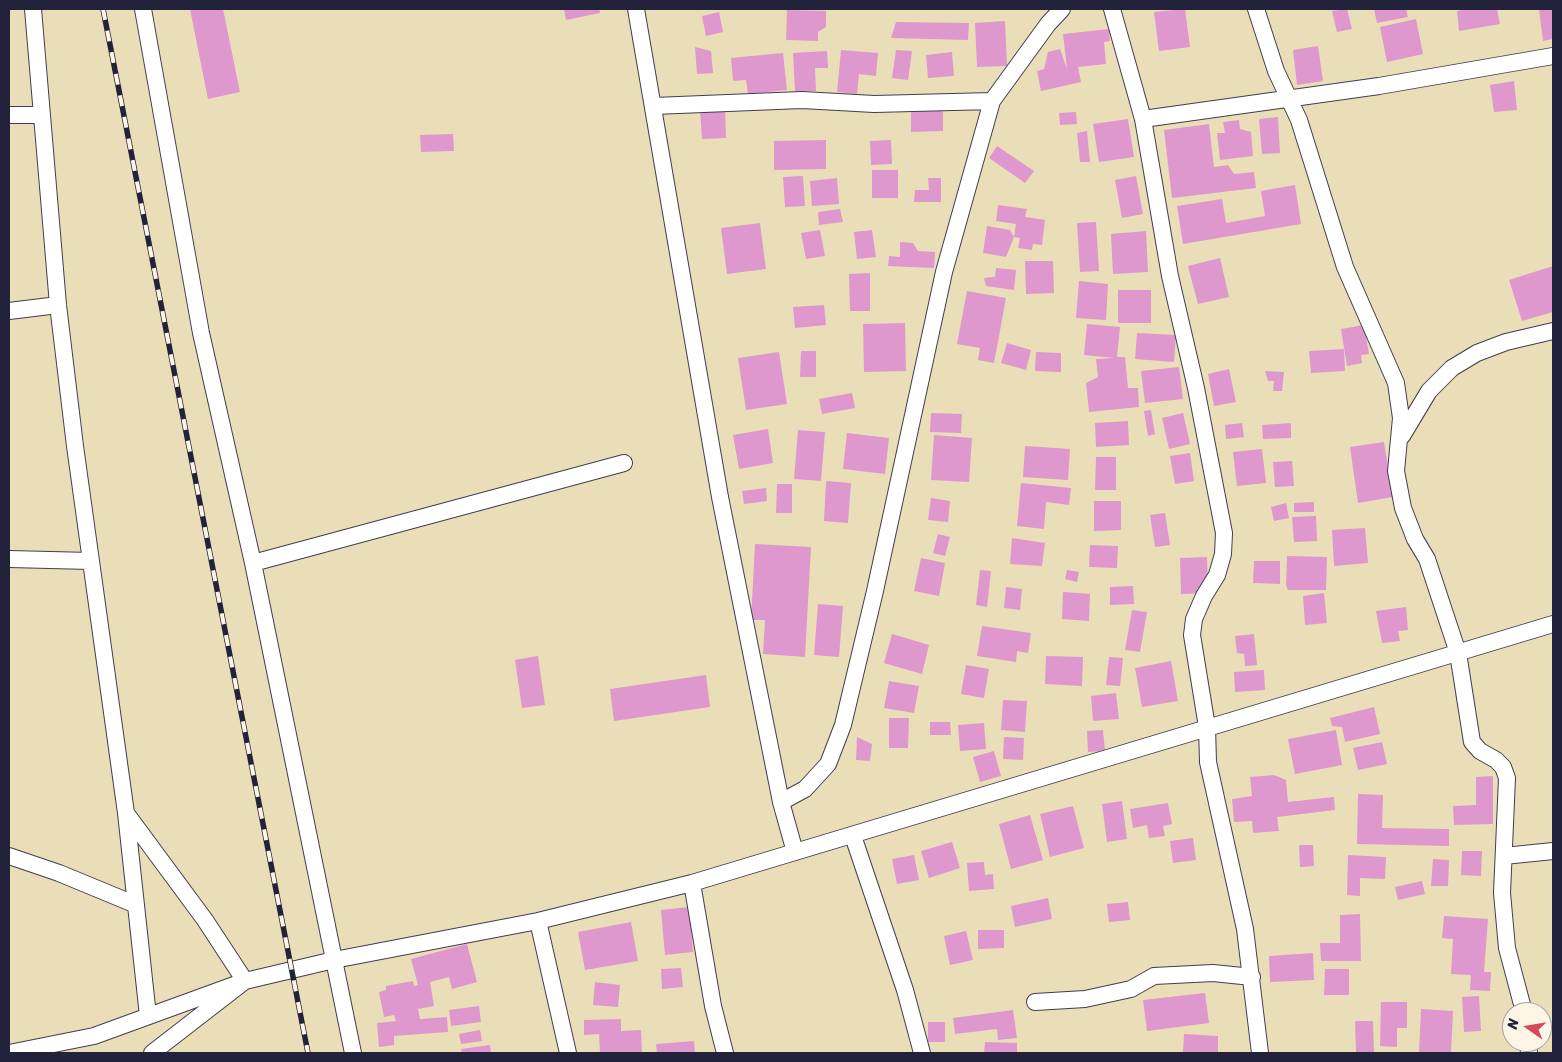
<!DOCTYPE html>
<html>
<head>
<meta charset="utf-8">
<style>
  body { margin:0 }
  #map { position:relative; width:1562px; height:1062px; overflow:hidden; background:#eadeb9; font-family:Sriracha,sans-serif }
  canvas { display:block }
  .frame { position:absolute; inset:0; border:10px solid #22223b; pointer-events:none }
  .north { position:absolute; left:1502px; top:1002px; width:50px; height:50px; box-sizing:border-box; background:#fcf5e5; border:1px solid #a5a1a1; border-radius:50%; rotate:283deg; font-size:14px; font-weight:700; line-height:20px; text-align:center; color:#22223b }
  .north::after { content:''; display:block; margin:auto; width:18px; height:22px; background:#d1495b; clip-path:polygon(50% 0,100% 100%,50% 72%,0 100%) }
</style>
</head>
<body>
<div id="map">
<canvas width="1562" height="1062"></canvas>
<div class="frame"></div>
<div class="north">N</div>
</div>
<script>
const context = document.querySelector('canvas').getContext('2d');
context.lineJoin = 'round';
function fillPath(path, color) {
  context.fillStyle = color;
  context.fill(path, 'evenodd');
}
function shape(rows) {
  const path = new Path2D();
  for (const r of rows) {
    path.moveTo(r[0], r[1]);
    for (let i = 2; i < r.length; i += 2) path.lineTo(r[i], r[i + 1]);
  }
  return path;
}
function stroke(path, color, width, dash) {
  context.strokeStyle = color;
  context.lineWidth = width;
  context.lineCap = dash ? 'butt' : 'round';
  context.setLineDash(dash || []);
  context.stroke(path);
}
const building = shape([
  [190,9,223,9,240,92,208,99],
  [564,9,599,9,600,13,566,20],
  [1185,9,1190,47,1159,51,1154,12],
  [1347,9,1352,29,1337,32,1332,11],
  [1374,9,1406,9,1408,17,1377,23],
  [1469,9,1497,9,1500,24,1459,31,1457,11],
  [1539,9,1553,9,1553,39,1543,41],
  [787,10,826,11,826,27,818,32,818,41,786,40],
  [719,12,723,32,706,36,702,16],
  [1416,19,1423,54,1387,62,1380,27],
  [1005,21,1007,66,977,67,975,23],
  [896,22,969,23,968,40,891,38],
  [1109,29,1110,41,1104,42,1106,64,1078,67,1081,82,1041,91,1037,71,1044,69,1048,52,1060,49,1067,69,1063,34],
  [1318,46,1323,81,1297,85,1293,50],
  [695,47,711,51,713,73,697,74],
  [841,50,878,53,876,76,859,74,857,94,837,92],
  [896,50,912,51,908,80,892,78],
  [827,51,828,68,815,68,816,91,795,91,793,53],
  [952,52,954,76,928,78,926,55],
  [783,53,787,90,748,94,746,80,733,81,731,58],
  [1514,81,1517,110,1494,112,1490,85],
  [725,106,726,138,702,139,700,108],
  [943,109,943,131,911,132,911,110],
  [1076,112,1077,124,1060,125,1059,113],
  [1278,117,1280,153,1262,154,1259,119],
  [1128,119,1134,157,1099,162,1093,124],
  [1239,120,1240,129,1251,132,1253,156,1220,160,1217,133,1225,133,1223,122],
  [1209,124,1214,167,1228,165,1234,174,1254,172,1256,188,1172,198,1164,130],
  [1087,131,1090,162,1080,162,1077,133],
  [453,134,454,151,421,152,420,135],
  [826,140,826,169,774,170,774,141],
  [891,140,892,164,871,165,870,141],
  [997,146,1034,171,1025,183,989,158],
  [872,170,898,170,898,198,872,198],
  [803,176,805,206,785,207,783,177],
  [1136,176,1143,214,1122,218,1115,180],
  [837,178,839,204,812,206,810,181],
  [928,178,941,178,941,202,914,202,915,190,929,190],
  [1295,185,1301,224,1183,244,1177,206,1222,199,1226,223,1265,216,1261,191],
  [998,205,1027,209,1025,217,1045,220,1042,245,1033,244,1032,250,1018,248,1020,238,1014,237,1016,224,996,221],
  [840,209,843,222,819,225,818,212],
  [1096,222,1099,271,1080,272,1077,223],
  [760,223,766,269,727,274,721,228],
  [987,226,1010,230,1014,237,1006,257,983,253],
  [820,230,825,256,806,259,801,233],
  [872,230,876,257,857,259,854,232],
  [1146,231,1148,272,1113,274,1111,234],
  [900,242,913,243,918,251,935,252,934,268,888,266,889,256,900,257],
  [1220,258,1229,297,1198,304,1188,266],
  [1025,261,1053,261,1054,293,1026,294],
  [1553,266,1553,312,1522,321,1509,280],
  [996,268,1016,270,1014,290,986,286,984,278,995,277],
  [870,273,870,311,850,311,849,274],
  [1079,281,1108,284,1106,320,1076,318],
  [1118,290,1151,290,1151,323,1118,323],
  [967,291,1006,298,994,363,978,360,980,348,957,344],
  [824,305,826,325,795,328,793,307],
  [905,323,906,371,864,372,863,324],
  [1087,324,1120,327,1117,357,1125,357,1128,388,1138,388,1139,407,1089,412,1086,383,1098,377,1096,359,1114,358,1084,355],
  [1364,325,1369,354,1361,355,1362,363,1347,366,1341,329],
  [1137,333,1176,335,1174,362,1135,359],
  [1007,343,1031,350,1026,370,1001,363],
  [1344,349,1345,371,1311,373,1309,351],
  [801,351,816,351,816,377,800,377],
  [779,352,787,404,746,410,738,358],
  [1036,352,1061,353,1061,372,1035,371],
  [1179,367,1183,399,1145,403,1141,371],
  [1229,369,1236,402,1214,406,1208,374],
  [1265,371,1284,372,1282,391,1273,391,1274,381,1268,381],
  [852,393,855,408,822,414,819,399],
  [1151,410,1155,434,1148,436,1144,411],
  [931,413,962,414,961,433,930,432],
  [1183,413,1190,444,1169,449,1162,418],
  [1128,421,1129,445,1096,447,1095,423],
  [1242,423,1244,437,1226,439,1225,425],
  [1291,423,1291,438,1263,439,1262,425],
  [768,429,773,463,739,469,733,435],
  [798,430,825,432,821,481,794,479],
  [847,433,889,438,885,474,843,469],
  [934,435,972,438,969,482,931,480],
  [1384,442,1393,497,1358,503,1350,447],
  [1025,446,1070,449,1068,480,1023,477],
  [1262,449,1266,483,1237,486,1233,452],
  [1190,453,1194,481,1175,484,1170,456],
  [1096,457,1116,457,1116,490,1095,490],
  [1292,461,1294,486,1275,487,1273,462],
  [826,481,851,483,848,523,824,521],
  [1021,483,1071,488,1069,505,1046,502,1044,529,1017,526],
  [777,484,792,484,792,513,776,513],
  [766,488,767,501,744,504,742,491],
  [931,498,950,501,948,522,928,520],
  [1094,501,1121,501,1121,530,1094,531],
  [1314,502,1314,512,1294,512,1294,503],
  [1286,503,1289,518,1274,521,1271,507],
  [1165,513,1170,545,1155,547,1150,515],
  [1316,516,1317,541,1294,542,1292,517],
  [1365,528,1368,563,1334,566,1332,530],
  [938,534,950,537,945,556,933,553],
  [1012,538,1045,543,1042,566,1010,564],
  [755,544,811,547,805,657,763,654,765,620,751,620],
  [1090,545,1118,546,1117,568,1089,567],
  [1287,556,1327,557,1326,590,1288,590,1286,585],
  [1207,557,1208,593,1181,594,1180,558],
  [921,558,945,563,939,596,914,591],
  [1254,561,1280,561,1280,584,1253,583],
  [980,570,991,571,987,607,976,605],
  [1067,570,1079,572,1077,582,1065,579],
  [1133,586,1134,604,1110,605,1110,587],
  [1006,587,1022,589,1020,610,1004,608],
  [1063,592,1090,594,1089,621,1062,619],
  [1324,593,1327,623,1305,625,1303,596],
  [818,604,843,606,839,657,814,655],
  [1406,607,1408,630,1398,631,1400,641,1382,643,1376,611],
  [1132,610,1147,612,1140,652,1125,650],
  [982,626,1031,633,1028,653,1017,651,1016,662,977,656],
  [892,634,929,645,922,674,884,663],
  [1254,634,1257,665,1245,666,1244,654,1237,653,1235,636],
  [538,656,545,705,522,708,515,660],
  [1046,656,1083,657,1082,686,1045,684],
  [1109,657,1123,658,1120,686,1106,685],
  [1171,661,1178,701,1142,707,1135,668],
  [966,665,989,669,984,698,961,694],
  [1264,670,1265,690,1235,692,1234,672],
  [706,675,710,707,614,721,610,689],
  [889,681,919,686,914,713,884,708],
  [1116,693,1119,719,1093,721,1091,696],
  [1003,700,1027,701,1025,732,1001,730],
  [1374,707,1380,734,1345,742,1342,727,1332,726,1330,718],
  [889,718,909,718,908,748,889,748],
  [930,722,950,722,951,735,930,735],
  [984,723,986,749,960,751,958,725],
  [1103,730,1105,751,1088,752,1087,731],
  [1336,730,1342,765,1295,774,1288,739],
  [857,737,872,744,870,761,856,760],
  [1004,737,1024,738,1023,760,1003,759],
  [1382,742,1387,764,1358,770,1353,748],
  [994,751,1001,776,980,782,973,757],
  [1274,775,1286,780,1288,802,1334,797,1335,810,1277,817,1279,831,1253,833,1252,821,1234,822,1232,799,1252,796,1250,777],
  [1493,776,1493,824,1454,825,1453,806,1476,805,1476,777],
  [1358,794,1383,795,1382,828,1449,829,1449,846,1357,844],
  [1122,801,1127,839,1107,842,1102,804],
  [1168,803,1172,824,1163,826,1165,836,1149,838,1147,825,1133,828,1130,809],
  [1073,806,1084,848,1050,857,1040,814],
  [1030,815,1043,860,1011,869,999,824],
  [1193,838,1196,860,1173,863,1170,841],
  [952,842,960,868,929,878,921,851],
  [1299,845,1313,845,1314,866,1300,867],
  [1462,851,1482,851,1481,876,1461,875],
  [914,855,919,880,897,884,892,859],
  [1348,855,1386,857,1385,879,1360,878,1360,896,1347,895],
  [1433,859,1449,860,1448,886,1431,886],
  [984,862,985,875,993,874,994,889,969,891,967,863],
  [1422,881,1425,894,1398,900,1395,887],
  [1048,898,1052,919,1015,927,1011,906],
  [1128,902,1130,920,1109,922,1107,904],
  [689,907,693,952,665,955,661,910],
  [1360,914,1361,961,1321,961,1320,943,1340,943,1340,915],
  [1444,916,1488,919,1484,972,1491,972,1490,991,1470,990,1471,975,1451,974,1453,939,1442,938],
  [631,922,638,961,585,970,578,932],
  [978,930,1004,930,1004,948,978,949],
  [966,931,973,960,950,965,944,936],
  [467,944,477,982,452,989,449,977,430,982,434,1006,418,1009,420,1019,447,1017,448,1032,394,1036,394,1045,379,1047,377,1023,396,1021,394,1015,384,1017,379,992,386,990,386,986,413,981,414,986,418,985,411,959],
  [1313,953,1314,980,1270,982,1269,956],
  [681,968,683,987,662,989,661,969],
  [1325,969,1349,969,1349,995,1324,995],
  [595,982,620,985,618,1007,593,1005],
  [1205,993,1209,1023,1147,1031,1143,1000],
  [1479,996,1481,1031,1464,1032,1462,997],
  [1381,1002,1407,1002,1407,1028,1397,1028,1397,1047,1380,1046],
  [479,1006,481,1022,451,1026,449,1010],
  [1421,1009,1453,1011,1451,1053,1419,1053],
  [1013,1010,1017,1038,998,1040,997,1029,955,1034,953,1018],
  [621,1019,621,1031,641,1030,642,1053,600,1053,599,1034,584,1035,584,1020],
  [1355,1021,1373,1021,1374,1052,1356,1052],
  [928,1022,945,1022,945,1042,928,1042],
  [480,1030,482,1041,461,1044,459,1034],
  [1184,1034,1218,1036,1218,1053,1183,1053],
  [694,1041,695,1053,657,1053,656,1044],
  [985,1042,1017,1043,1017,1053,984,1053],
  [490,1045,491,1053,462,1053,461,1049]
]);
const minor = shape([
  [33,9,58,305,75,446,126,813,148,1016],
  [143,9,201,333,253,563,353,1053],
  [636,9,720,497,781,802,795,852],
  [1112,9,1143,119,1170,276,1196,388,1224,533,1223,554,1217,575,1204,596,1194,619,1192,635,1207,727,1208,762,1245,929,1260,1053],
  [1256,9,1276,71,1299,120,1345,267,1396,383,1401,418,1396,471,1403,508,1415,539,1427,559,1458,653,1472,742,1480,751,1496,760,1503,767,1507,778,1502,893,1507,948,1524,1012],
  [654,106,802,100,874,104,992,101],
  [9,115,41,115],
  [1143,119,1379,86,1553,56],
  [9,311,58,305],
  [1402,436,1429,391,1452,368,1477,353,1506,342,1553,331],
  [9,559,91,561],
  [253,563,624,463],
  [781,802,805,789,828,764,843,725,875,591,944,272,992,101,1048,24,1062,9],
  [126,813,205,920,245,981,152,1053],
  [853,836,905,990,922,1053],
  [9,856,59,873,134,904],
  [1504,856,1553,851],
  [692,883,713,1006,725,1053],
  [538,921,568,1053],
  [1035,1002,1085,999,1131,989,1154,976,1213,973,1252,977],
  [1528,1042,1529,1053],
  [9,1053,94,1036,245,981,334,960,538,921,692,883,1553,624]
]);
const rail = shape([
  [103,9,308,1053]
]);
fillPath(building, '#de98cd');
stroke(minor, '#403e4e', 18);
stroke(minor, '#fff', 16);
stroke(rail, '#22223b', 5.5);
stroke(rail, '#fcf5e5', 4, [11]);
</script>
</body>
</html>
